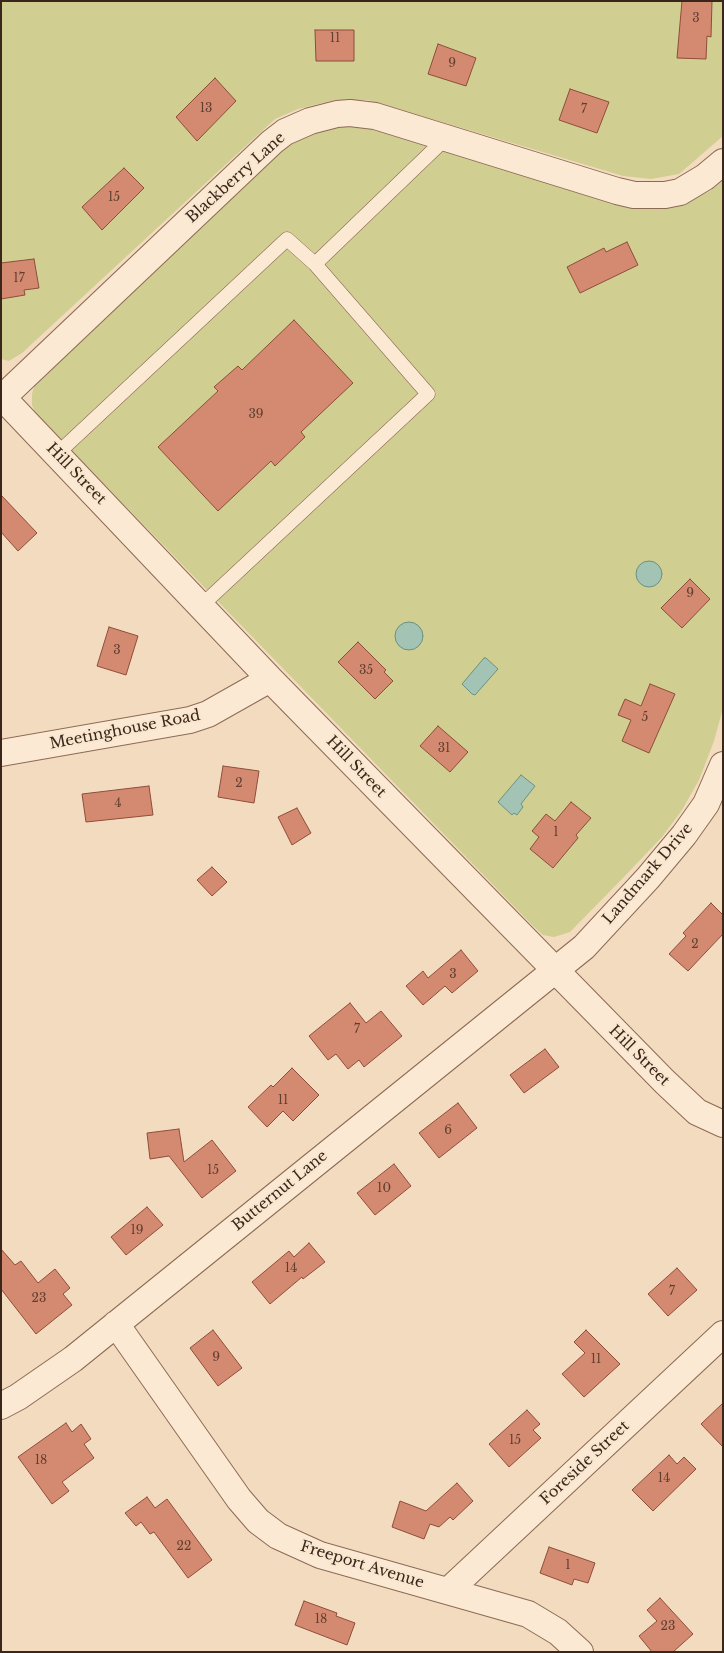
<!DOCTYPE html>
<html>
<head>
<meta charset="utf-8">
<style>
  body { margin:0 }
  #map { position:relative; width:724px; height:1653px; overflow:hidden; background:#f2dbbf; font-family:"Libre Baskerville",serif }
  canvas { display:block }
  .frame { position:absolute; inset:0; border:2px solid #3b261b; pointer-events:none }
</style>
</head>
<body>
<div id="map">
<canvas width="724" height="1653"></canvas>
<div class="frame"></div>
</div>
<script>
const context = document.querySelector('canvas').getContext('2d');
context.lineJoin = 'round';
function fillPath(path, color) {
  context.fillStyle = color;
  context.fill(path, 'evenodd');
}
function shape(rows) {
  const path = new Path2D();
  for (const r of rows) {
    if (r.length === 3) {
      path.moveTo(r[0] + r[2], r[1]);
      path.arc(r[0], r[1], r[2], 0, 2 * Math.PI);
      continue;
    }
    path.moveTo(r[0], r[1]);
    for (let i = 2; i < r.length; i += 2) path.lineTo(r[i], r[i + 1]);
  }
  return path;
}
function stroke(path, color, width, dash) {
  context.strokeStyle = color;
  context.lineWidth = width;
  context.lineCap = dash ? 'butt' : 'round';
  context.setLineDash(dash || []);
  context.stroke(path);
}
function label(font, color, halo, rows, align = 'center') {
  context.font = font + ' "Libre Baskerville",serif';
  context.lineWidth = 4;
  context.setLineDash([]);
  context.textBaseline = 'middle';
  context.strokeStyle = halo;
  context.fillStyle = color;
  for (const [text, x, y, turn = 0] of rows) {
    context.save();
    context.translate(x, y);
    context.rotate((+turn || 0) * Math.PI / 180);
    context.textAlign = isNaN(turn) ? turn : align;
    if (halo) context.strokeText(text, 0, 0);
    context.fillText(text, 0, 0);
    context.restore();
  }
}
const green = shape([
  [1,1,723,1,723,136,679,174,651,179,623,176,368,100,335,100,298,109,275,119,22,353,9,361,1,359],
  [349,126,391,131,580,193,645,207,684,204,710,191,723,181,723,708,714,741,699,780,682,810,662,837,623,878,570,932,554,937,543,935,533,926,36,414,32,405,32,394,35,384,256,171,293,141,326,129]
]);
const water = shape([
  [649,574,13],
  [409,636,14],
  [484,658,486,658,498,669,475,695,472,694,462,684,484,658],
  [521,775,535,786,521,804,523,807,517,815,514,813,512,815,498,802,521,775]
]);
const building = shape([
  [682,1,712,1,711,37,707,36,706,59,677,58,682,1],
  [315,30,354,30,354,61,316,61,315,30],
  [438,44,476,58,466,86,428,74,438,44],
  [215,78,236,101,197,141,176,117,215,78],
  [570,89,609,102,597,133,559,120,570,89],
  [124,168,144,188,102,230,82,207,124,168],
  [627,242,638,265,580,293,567,267,604,248,606,252,627,242],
  [34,259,39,288,24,290,25,295,1,299,1,263,34,259],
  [294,320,353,383,301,432,305,437,275,466,271,461,218,511,158,447,218,391,214,387,238,366,242,370,294,320],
  [1,495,37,533,18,551,1,532,1,495],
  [690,579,710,599,682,628,661,608,690,579],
  [109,627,138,636,126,675,97,666,109,627],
  [358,642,386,670,384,672,393,681,375,699,338,662,358,642],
  [650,684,675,694,649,753,622,741,631,720,618,715,625,699,641,706,650,684],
  [438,726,468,752,450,772,420,746,438,726],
  [223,766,259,771,254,803,218,797,223,766],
  [149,786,153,815,86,822,82,794,149,786],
  [571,802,591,818,576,835,578,838,553,868,530,849,539,837,532,831,546,814,555,821,571,802],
  [297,808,311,833,292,845,278,817,297,808],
  [212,867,227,882,212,896,197,880,212,867],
  [711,903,723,915,723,934,688,971,669,954,686,936,683,933,711,903],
  [461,950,478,971,452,993,445,986,423,1005,406,986,423,971,428,978,461,950],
  [350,1003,366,1023,381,1011,402,1036,364,1067,359,1060,348,1069,336,1054,328,1060,309,1036,350,1003],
  [545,1049,559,1067,524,1093,510,1075,545,1049],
  [292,1068,319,1095,293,1121,283,1111,267,1127,248,1107,271,1085,273,1087,292,1068],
  [458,1103,477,1128,439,1158,419,1133,458,1103],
  [179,1129,184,1162,212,1140,236,1171,202,1198,169,1156,150,1159,147,1133,179,1129],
  [394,1164,411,1186,375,1215,357,1193,394,1164],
  [147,1207,163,1225,126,1255,111,1237,147,1207],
  [309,1243,325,1262,303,1279,302,1277,270,1304,252,1282,289,1251,294,1257,309,1243],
  [1,1249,15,1265,21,1261,38,1283,55,1269,70,1288,63,1294,72,1305,36,1334,1,1289,1,1249],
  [677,1268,697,1290,668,1316,648,1294,677,1268],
  [213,1330,242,1368,218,1386,190,1348,213,1330],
  [586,1330,620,1364,584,1397,562,1374,585,1353,574,1342,586,1330],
  [723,1403,723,1447,701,1424,723,1403],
  [527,1410,540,1424,533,1430,541,1438,509,1467,489,1444,527,1410],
  [66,1423,72,1432,81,1424,91,1439,84,1444,94,1458,62,1482,69,1491,52,1504,18,1457,66,1423],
  [669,1455,677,1464,684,1457,696,1469,653,1511,632,1490,669,1455],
  [457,1483,473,1501,453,1520,450,1517,439,1527,430,1524,424,1539,392,1527,400,1501,426,1511,457,1483],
  [147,1497,155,1508,167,1499,212,1560,188,1578,154,1532,150,1534,141,1522,136,1526,125,1513,147,1497],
  [549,1547,595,1563,588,1583,574,1579,572,1585,540,1573,549,1547],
  [660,1598,693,1634,673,1652,652,1652,639,1636,657,1621,647,1610,660,1598],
  [304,1601,337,1613,336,1616,355,1623,347,1645,295,1625,304,1601]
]);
const lane = shape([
  [57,454,287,239,315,264],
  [201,606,428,394,315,264,446,138]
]);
const street = shape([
  [1,396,270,679,665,1082,697,1112,723,1124],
  [3,397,272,142,285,132,310,121,337,114,350,113,375,116,617,191,634,195,665,195,680,192,705,177,723,162],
  [1,753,190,720,208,714,270,679],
  [116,1324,239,1499,258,1521,278,1536,320,1555,528,1614,558,1632,580,1652],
  [1,1406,18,1397,73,1359,584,947,648,878,684,835,706,804,723,765],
  [448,1591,723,1334]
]);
const numberNames = [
  ["3",696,19],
  ["11",335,39],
  ["9",452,64],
  ["13",206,109],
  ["7",584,110],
  ["15",114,198],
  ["17",19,279],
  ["39",256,415],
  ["9",690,594],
  ["3",117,651],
  ["35",366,671],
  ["5",645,718],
  ["31",444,749],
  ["2",239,784],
  ["4",118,804],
  ["1",556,833],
  ["2",695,945],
  ["3",453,975],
  ["7",357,1030],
  ["11",283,1101],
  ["6",448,1131],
  ["15",213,1171],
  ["10",384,1189],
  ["19",137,1231],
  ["14",291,1269],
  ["7",672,1292],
  ["23",39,1299],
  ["9",216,1358],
  ["11",596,1360],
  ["15",515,1441],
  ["18",41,1461],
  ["14",664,1479],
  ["22",184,1547],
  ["1",568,1566],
  ["18",321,1620],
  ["23",668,1627]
];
const streetNames = [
  ["Blackberry Lane",236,178,-42],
  ["Hill Street",76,474,46],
  ["Meetinghouse Road",125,730,-11],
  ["Hill Street",356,767,46],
  ["Landmark Drive",648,874,-49],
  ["Hill Street",639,1056,45],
  ["Butternut Lane",280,1191,-39],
  ["Foreside Street",585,1463,-43],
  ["Freeport Avenue",362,1565,17]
];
fillPath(green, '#d1ce92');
fillPath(water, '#a3c4b4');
stroke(water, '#699281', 1);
fillPath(building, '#d48a71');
stroke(building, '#8e4d39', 1);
stroke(lane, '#8d6a55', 15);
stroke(street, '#8d6a55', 28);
stroke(lane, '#fce9d3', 14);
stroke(street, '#fce9d3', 26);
label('12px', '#613f30', null, numberNames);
label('15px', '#3b261b', '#f9e6cf', streetNames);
</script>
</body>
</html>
